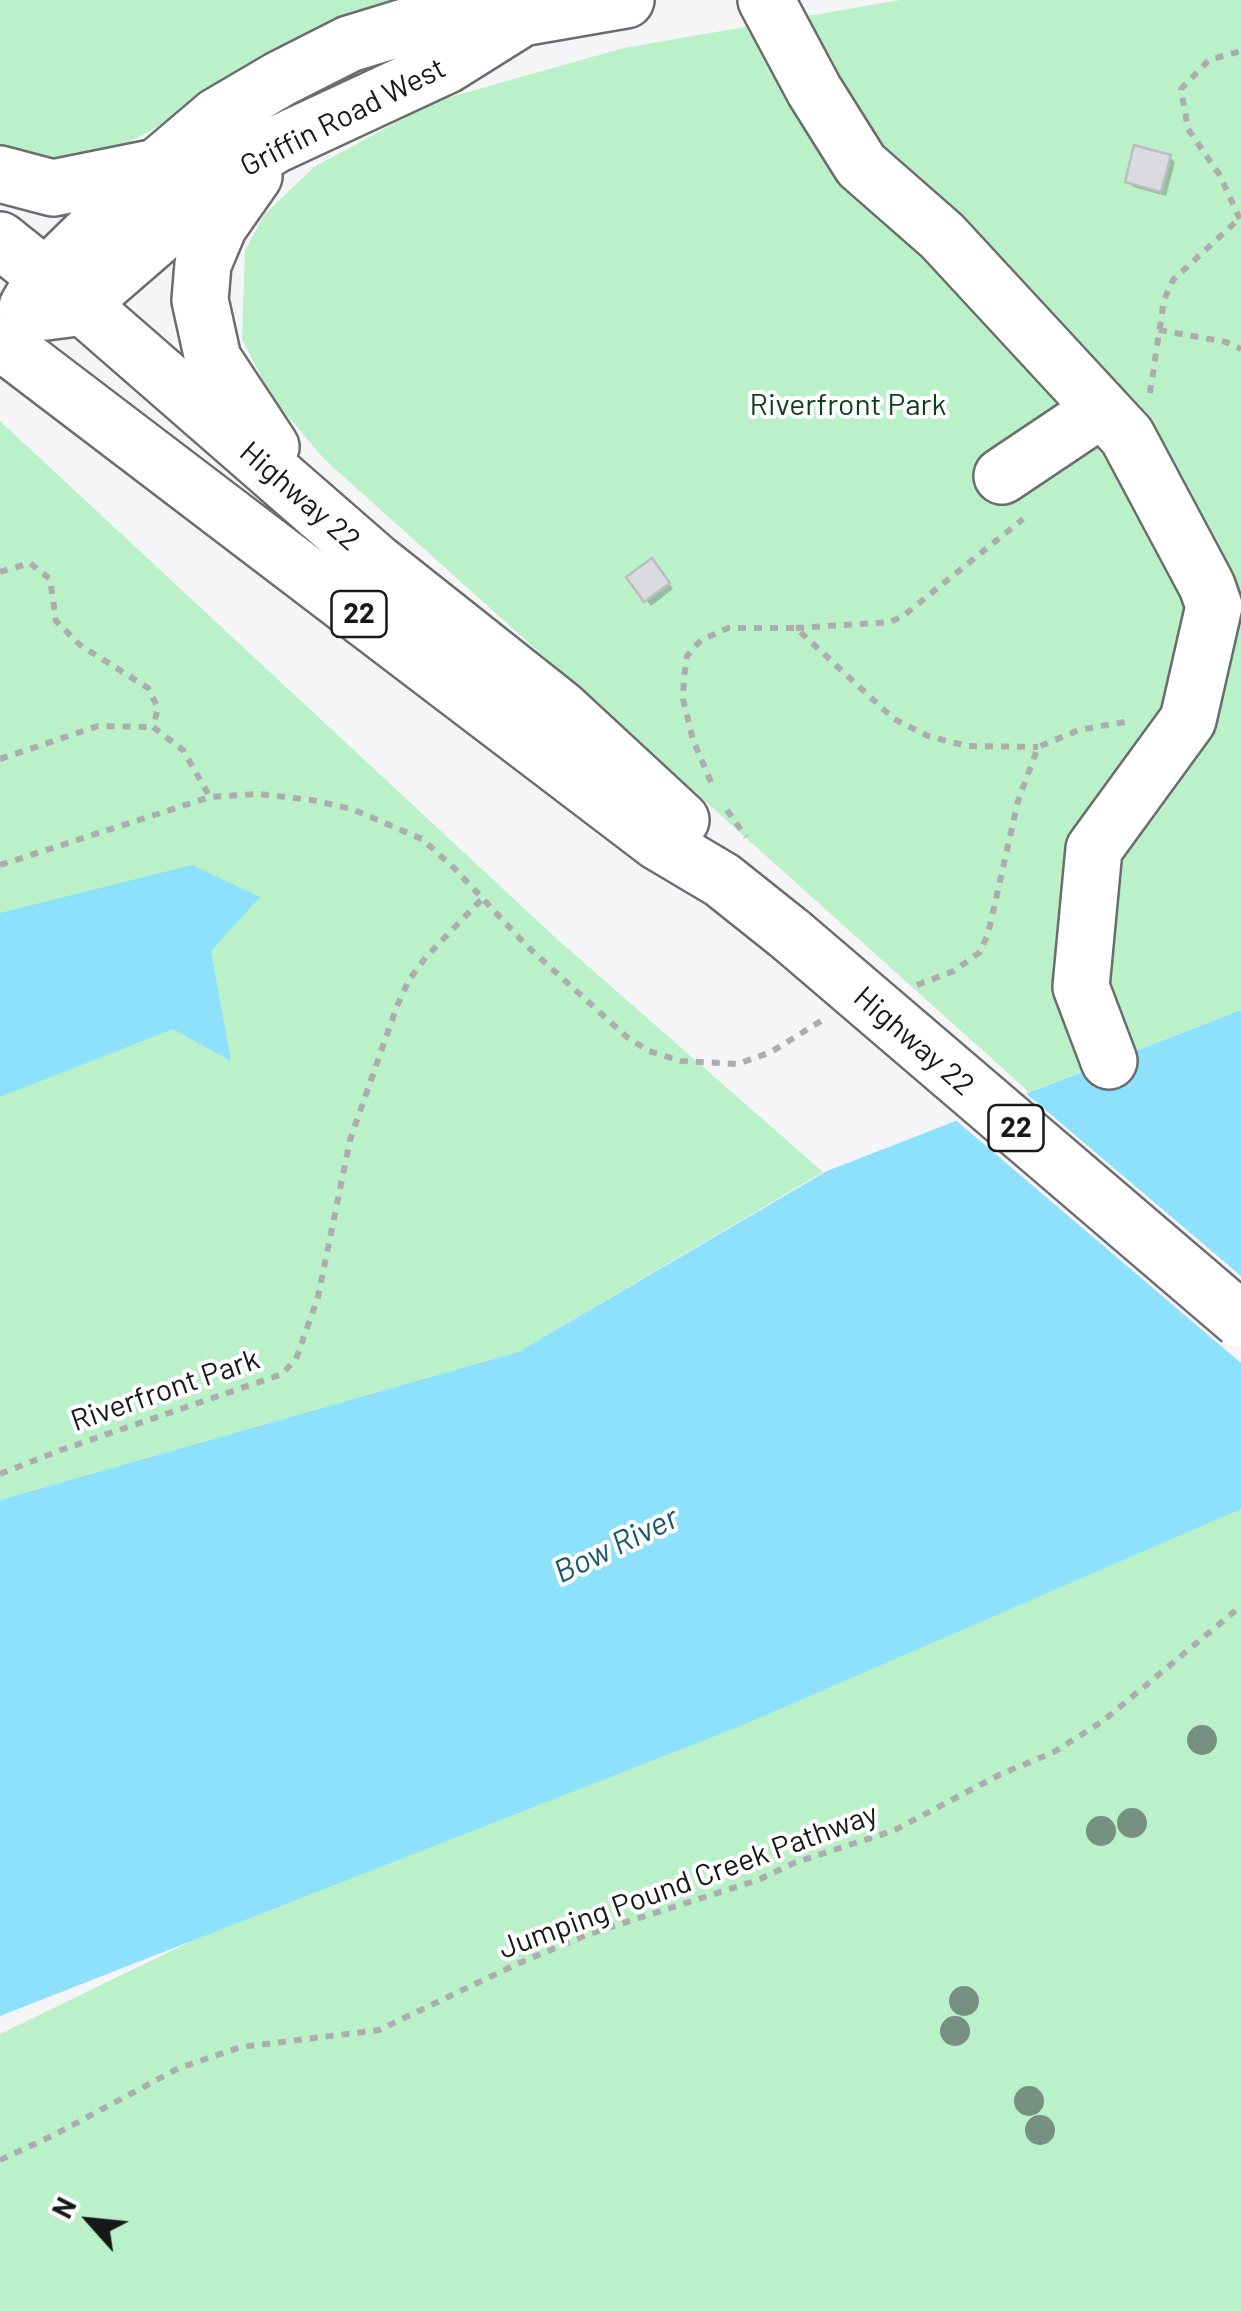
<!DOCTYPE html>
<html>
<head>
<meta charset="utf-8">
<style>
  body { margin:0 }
  #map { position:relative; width:1241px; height:2311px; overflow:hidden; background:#f5f5f8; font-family:Barlow,sans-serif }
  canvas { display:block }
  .north { position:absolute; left:40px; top:2171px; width:100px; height:100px; -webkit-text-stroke:8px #fff; paint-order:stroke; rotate:297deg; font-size:28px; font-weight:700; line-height:40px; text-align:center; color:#171819 }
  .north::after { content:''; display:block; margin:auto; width:35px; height:45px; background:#171819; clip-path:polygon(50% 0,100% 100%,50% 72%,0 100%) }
</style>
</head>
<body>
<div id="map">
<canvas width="1241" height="2311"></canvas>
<div class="north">N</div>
</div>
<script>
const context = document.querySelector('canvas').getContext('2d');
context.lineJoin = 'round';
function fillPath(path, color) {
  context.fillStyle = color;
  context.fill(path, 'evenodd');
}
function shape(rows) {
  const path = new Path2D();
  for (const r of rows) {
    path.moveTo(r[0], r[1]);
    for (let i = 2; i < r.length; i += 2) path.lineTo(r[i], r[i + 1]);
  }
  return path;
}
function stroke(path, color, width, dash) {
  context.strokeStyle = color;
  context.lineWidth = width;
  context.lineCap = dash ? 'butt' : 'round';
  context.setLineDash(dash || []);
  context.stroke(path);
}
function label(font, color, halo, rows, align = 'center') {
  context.font = font + ' Barlow,sans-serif';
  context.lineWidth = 8;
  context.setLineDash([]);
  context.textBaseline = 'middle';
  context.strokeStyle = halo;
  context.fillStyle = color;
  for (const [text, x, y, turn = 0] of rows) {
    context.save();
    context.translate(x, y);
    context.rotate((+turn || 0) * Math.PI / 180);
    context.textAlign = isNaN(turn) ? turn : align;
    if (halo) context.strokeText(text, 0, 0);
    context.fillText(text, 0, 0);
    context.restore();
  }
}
const green = shape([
  [0,0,397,0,125,144,62,161,0,155],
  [900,0,1241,0,1241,1010,1029,1092,324,459,271,396,242,339,245,250,265,214,314,167,436,101,624,48],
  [0,421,557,939,823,1172,518,1352,0,1500],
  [1241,1487,1241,2311,0,2311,0,2034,554,1765]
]);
const water = shape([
  [192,865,260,897,211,951,231,1061,173,1029,0,1097,0,913],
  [1241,1010,1241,1509,743,1725,0,2016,0,1500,518,1352,827,1171]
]);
const pier = shape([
  [1022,1090,1241,1276,1241,1363,952,1117]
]);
const shadow = shape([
  [1170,157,1175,162,1166,196,1133,187,1128,182],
  [657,567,673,589,651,606,646,600]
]);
const building = shape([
  [1134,145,1171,155,1161,192,1125,182,1134,145],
  [652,558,670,583,644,602,626,577,652,558]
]);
const path = shape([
  [1240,219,1219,174,1188,129,1181,89,1209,60,1241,51],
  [1159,330,1226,342,1241,349],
  [1150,393,1164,300,1173,280,1241,217],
  [0,572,30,563,50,579,56,621,80,645,148,688,158,708,153,727,183,750,210,797],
  [796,628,890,622,903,616,1023,519],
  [0,759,98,726,153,727],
  [711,782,693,740,683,699,684,678,687,656,701,640,728,628,796,628,894,719,928,736,967,746,1038,747],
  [727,810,746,837],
  [0,865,210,797,258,794,312,800,352,809,422,839,454,868,528,947,628,1038,649,1051,681,1061,738,1064,771,1052,821,1021],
  [917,985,954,971,980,952,988,934,1018,801,1038,747,1079,730,1130,721],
  [0,1474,61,1450,268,1379,282,1374,296,1359,318,1297,350,1140,397,1006,409,980,426,957,481,900],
  [0,2160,54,2135,179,2068,241,2047,379,2030,517,1964,589,1934,758,1880,794,1863,895,1830,999,1775,1054,1752,1103,1721,1241,1606]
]);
const minor = shape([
  [766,0,814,90,861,165,942,236,1127,436,1207,586,1214,606,1188,720,1094,849,1081,987,1109,1061],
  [1002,476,1102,409]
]);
const major = shape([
  [0,174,53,188,157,167],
  [254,176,219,226,203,264,200,300,213,359,271,447],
  [0,240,80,304,376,562,560,708,681,820],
  [27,307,44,278,157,167,217,116,280,79,349,44,476,5,522,18],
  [46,312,69,309,80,304,236,169,275,145,447,65,522,18,626,0],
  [0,341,658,842,722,880,791,935]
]);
const majorBridge = shape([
  [791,935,1241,1320]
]);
const trees = [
  [1202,1740],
  [1132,1823],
  [1101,1831],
  [964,2001],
  [955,2031],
  [1029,2101],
  [1040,2130]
];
const shields = [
  [359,614,55],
  [1016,1128,55]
];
const shieldNames = [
  ["22",359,614],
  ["22",1016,1128]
];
const streetNames = [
  ["Griffin Road West",343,117,-27],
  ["Highway 22",300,496,41],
  ["Highway 22",914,1041,41],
  ["Riverfront Park",165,1390,-19],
  ["Jumping Pound Creek Pathway",688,1881,-20]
];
const parkNames = [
  ["Riverfront Park",848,405]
];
const waterNames = [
  ["Bow River",616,1545,-26]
];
fillPath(green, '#baf1c9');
fillPath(water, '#8ee1fc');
fillPath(pier, '#f5f5f8');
fillPath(shadow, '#0003');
fillPath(building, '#dadbde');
stroke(building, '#bcbdc0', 2.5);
stroke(minor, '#6b6c6e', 60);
stroke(major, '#6b6c6e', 60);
stroke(path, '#adadb0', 6, [8, 8]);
stroke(minor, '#fff', 55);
stroke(major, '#fff', 55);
stroke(majorBridge, '#6b6c6e', 60, []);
stroke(majorBridge, '#fff', 55);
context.fillStyle = '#769082';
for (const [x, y] of trees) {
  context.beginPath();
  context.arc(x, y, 15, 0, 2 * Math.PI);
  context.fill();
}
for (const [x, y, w] of shields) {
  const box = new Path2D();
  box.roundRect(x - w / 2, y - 23, w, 46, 8);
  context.fillStyle = '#fff';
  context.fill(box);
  stroke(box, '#171819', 2.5);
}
label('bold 28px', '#171819', null, shieldNames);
label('30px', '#171819', '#fff', streetNames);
label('30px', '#0e3e22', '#fff', parkNames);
label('italic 32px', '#155a6c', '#fff', waterNames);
</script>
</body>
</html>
